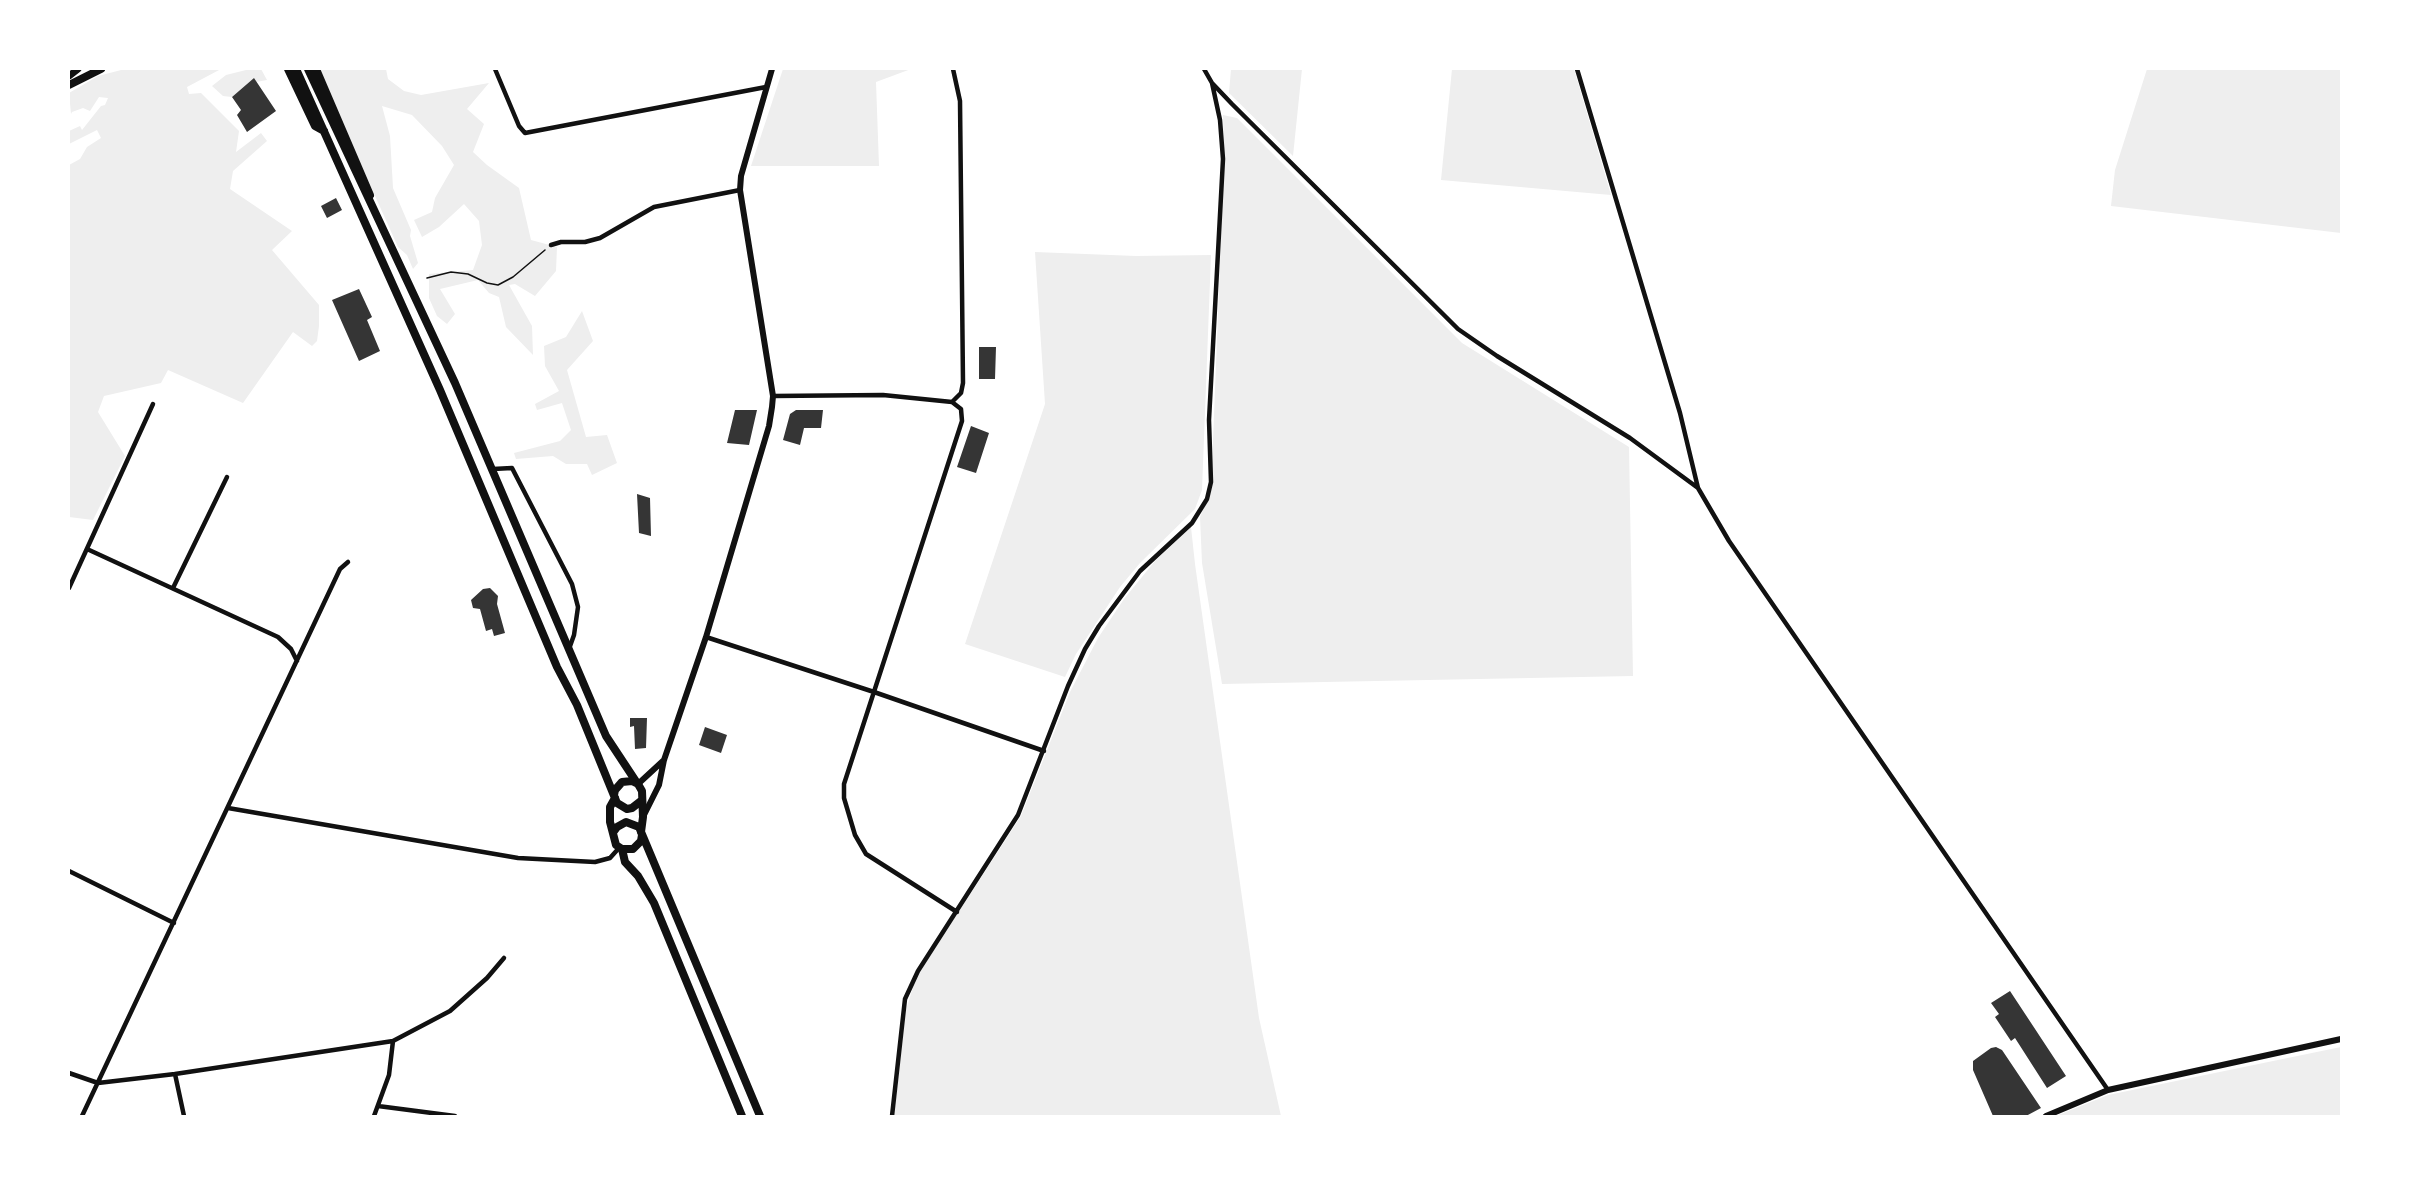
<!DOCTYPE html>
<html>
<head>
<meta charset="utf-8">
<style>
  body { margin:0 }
  #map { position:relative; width:2410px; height:1185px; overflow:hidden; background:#fff; font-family:"Roboto Serif",serif }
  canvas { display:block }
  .frame { position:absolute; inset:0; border:70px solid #fff; pointer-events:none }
</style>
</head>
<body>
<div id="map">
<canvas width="2410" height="1185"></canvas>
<div class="frame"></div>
</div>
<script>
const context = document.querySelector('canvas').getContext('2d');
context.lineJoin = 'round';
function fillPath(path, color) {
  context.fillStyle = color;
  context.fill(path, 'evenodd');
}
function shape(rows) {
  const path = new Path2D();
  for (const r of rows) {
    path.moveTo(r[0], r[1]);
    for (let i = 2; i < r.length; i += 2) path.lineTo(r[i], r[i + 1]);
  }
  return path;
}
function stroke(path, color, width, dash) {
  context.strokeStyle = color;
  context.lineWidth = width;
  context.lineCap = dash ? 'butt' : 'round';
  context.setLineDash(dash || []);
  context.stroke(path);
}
const green = shape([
  [125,69,221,69,187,87,189,94,201,93,239,131,236,152,261,133,267,141,233,171,230,189,292,231,272,250,319,305,319,326,317,341,312,346,293,332,243,403,168,370,161,383,104,396,98,412,125,456,93,520,69,517,69,165,80,159,87,147,101,138,97,130,69,144,69,131,80,126,82,130,101,106,105,105,108,98,99,97,90,111,83,108,72,112,71,114,69,93,98,76],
  [250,69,261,69,267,80,256,82,254,78,232,97,223,96,212,86,226,75],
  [318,69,386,69,388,79,404,91,421,95,489,83,467,109,484,124,473,152,487,165,519,188,531,240,557,247,556,271,535,296,515,284,509,285,532,326,533,355,506,327,499,297,489,293,478,280,440,289,455,314,447,324,437,316,429,298,429,274,473,270,482,245,479,221,464,204,439,227,422,237,414,220,432,212,435,198,454,165,442,146,412,115,382,106,390,136,393,188,411,230,410,236,418,263,413,269,407,255,398,247],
  [783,69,911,69,876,82,879,166,751,166],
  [1231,69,1302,69,1293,156,1229,93],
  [1452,69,1574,69,1611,195,1441,180],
  [2147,69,2341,69,2341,233,2111,206,2115,170],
  [1223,115,1237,118,1462,343,1629,447,1633,676,1222,684,1202,563,1200,517,1211,492,1224,159],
  [1035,252,1136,256,1211,255,1202,490,1195,509,1140,563,1120,587,1076,654,1065,677,965,644,1045,404],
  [582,311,593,341,567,370,586,437,607,435,617,463,592,475,587,464,566,464,553,456,516,459,514,453,560,441,571,430,562,403,537,410,535,404,559,391,545,366,544,346,566,337],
  [1191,527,1195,564,1259,1018,1281,1116,894,1116,906,1010,913,987,923,967,1021,816,1070,692,1098,638,1124,599,1155,561],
  [2341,1047,2341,1116,2056,1116,2108,1095]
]);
const building = shape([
  [254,78,276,111,247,132,237,115,241,110,232,97],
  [336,198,342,210,327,218,321,206],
  [359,289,372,317,367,320,380,351,359,361,332,300],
  [979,347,996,347,995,379,979,379],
  [735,410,757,410,749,445,727,443],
  [796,410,823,410,821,428,804,428,800,445,783,440,790,414],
  [971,426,989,433,976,473,957,467],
  [637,494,650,498,651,536,639,533],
  [490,588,498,596,497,604,505,633,494,636,492,629,486,631,480,609,473,608,471,600,483,589],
  [630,718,647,718,646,748,635,749,634,726,630,727],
  [705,727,727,735,721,753,699,745],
  [2010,991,2066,1076,2047,1088,2015,1038,2011,1041,1995,1017,1999,1014,1991,1003],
  [1996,1047,2002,1050,2041,1108,2026,1116,1993,1116,1973,1070,1973,1061,1991,1048]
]);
const path = shape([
  [427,278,451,272,468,274,487,283,498,285,513,277,545,250]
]);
const minor = shape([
  [495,69,519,126,525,133,766,87],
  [1204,69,1212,83,1232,104,1458,329,1497,356,1630,438,1698,488],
  [1577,69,1680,413,1698,488,1729,541,2108,1090],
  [551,245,561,242,585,242,600,238,654,207,740,190],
  [773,396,883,395,952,402],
  [952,402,961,409,962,421,844,784,844,798,855,835,866,854,957,912],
  [952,402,961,393,963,383,960,101,953,69],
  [493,469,512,468,572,584,578,607,574,635,569,649],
  [87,549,278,637,291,649,297,661],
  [69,588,153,404],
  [173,588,227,477],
  [706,637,874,692,1044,751],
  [228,808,518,858,595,862,610,858,619,848],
  [69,871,174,923],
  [69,1073,98,1083,175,1074,393,1041,450,1011,487,978,504,958],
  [175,1074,184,1116],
  [378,1106,455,1116],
  [82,1116,340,569,348,562],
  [374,1116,389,1075,393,1041],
  [892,1116,905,999,918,971,1018,815,1068,686,1085,649,1099,626,1140,571,1192,523,1207,499,1211,482,1209,420,1223,159,1220,120,1212,83]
]);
const tertiary = shape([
  [638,784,664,760],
  [643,817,659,785,664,760,706,637,769,426,772,407,773,396,740,190,741,176,772,69],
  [2046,1116,2108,1090,2341,1039]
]);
const secondary = shape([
  [69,76,78,69]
]);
const primary = shape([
  [288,69,315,126,324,131],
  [296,69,440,390,557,667,577,705,617,803,627,809,632,808,641,801],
  [308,69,455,383,606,736,637,783],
  [316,69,370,195],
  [69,85,101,69],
  [614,795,615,790,622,782,632,781,638,784,642,791,643,817,641,832],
  [615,798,610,807,610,822,616,845,622,849,633,849,641,841,642,835],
  [614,831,617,827,626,822,639,827,760,1116],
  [622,849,625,862,638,876,654,903,742,1116]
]);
fillPath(green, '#eee');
fillPath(building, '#353535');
stroke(path, '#111', 1.5);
stroke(minor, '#111', 4.5);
stroke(tertiary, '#111', 6);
stroke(secondary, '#111', 7);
stroke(primary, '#111', 8);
</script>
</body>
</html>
